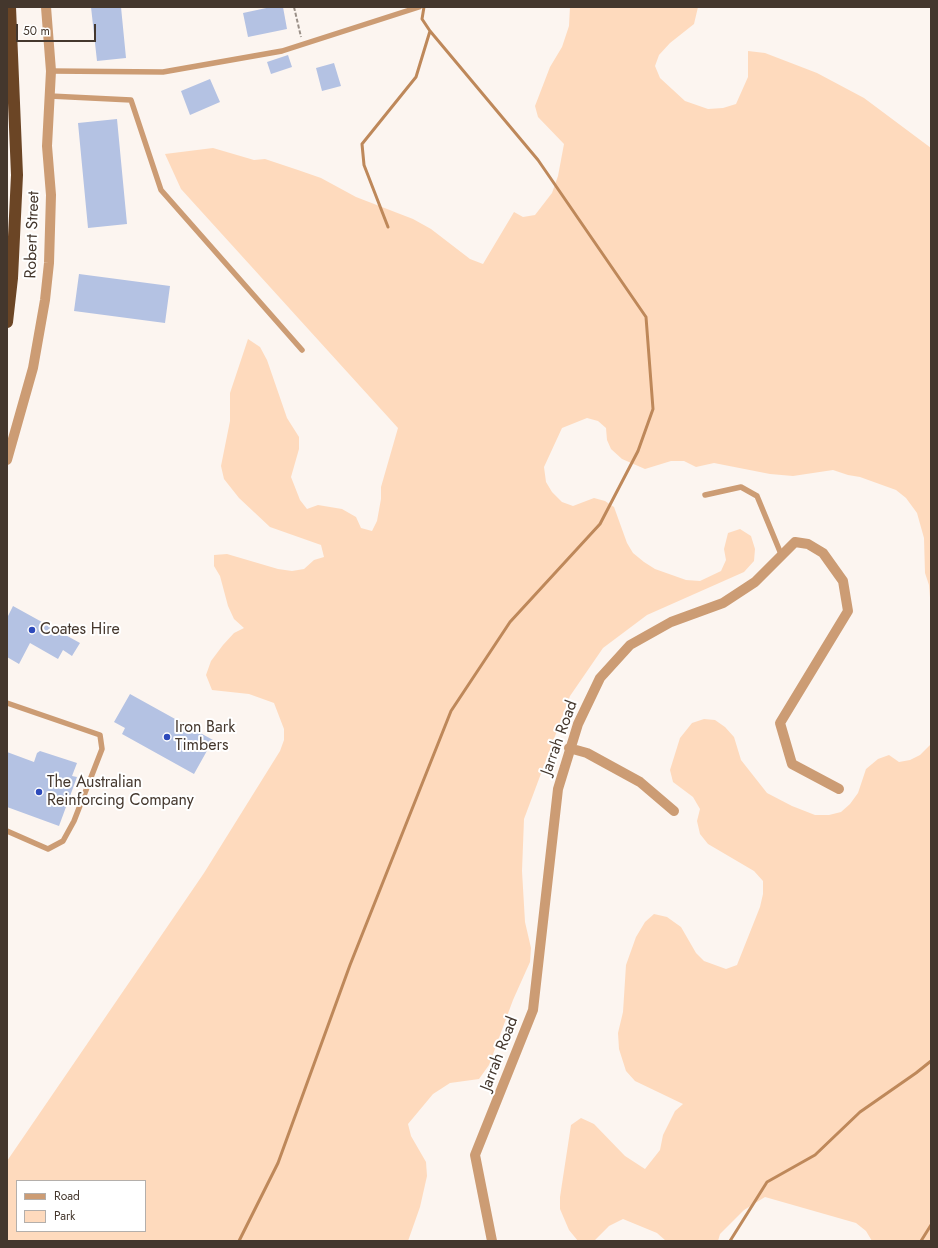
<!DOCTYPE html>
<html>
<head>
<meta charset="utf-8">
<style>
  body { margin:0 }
  #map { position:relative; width:938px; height:1248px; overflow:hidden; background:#fcf5f0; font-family:Jost,sans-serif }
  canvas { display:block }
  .frame { position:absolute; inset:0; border:8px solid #44372d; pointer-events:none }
  .legend { position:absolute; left:16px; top:1180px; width:130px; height:52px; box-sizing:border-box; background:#fff; border:1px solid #b4afab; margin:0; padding:5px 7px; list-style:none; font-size:12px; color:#44372d }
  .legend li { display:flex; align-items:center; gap:8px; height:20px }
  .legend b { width:20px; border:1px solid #b4afab }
  .scale { position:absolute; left:16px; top:24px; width:80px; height:18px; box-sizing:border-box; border:2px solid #44372d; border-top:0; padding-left:5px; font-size:12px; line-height:14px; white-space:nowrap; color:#44372d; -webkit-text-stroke:3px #fff; paint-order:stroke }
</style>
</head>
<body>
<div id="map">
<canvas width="938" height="1248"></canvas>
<div class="frame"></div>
<ul class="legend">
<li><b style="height:5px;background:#cc9c74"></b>Road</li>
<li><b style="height:11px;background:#fedabd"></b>Park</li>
</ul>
<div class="scale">50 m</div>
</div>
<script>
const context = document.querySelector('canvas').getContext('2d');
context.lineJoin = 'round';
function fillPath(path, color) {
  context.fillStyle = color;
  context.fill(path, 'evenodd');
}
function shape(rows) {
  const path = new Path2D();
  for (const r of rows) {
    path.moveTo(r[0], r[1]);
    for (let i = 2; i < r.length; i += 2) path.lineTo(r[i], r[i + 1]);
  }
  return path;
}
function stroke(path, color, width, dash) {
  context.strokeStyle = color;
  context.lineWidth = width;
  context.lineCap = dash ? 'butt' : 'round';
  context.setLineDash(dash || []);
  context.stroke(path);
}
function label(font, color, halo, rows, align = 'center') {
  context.font = font + ' Jost,sans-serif';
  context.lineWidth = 4;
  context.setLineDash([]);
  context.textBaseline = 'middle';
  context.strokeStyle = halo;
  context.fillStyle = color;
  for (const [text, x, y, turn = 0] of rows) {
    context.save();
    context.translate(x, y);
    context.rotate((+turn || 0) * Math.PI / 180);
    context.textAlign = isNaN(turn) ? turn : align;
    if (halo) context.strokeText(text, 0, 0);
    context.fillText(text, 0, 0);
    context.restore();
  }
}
const green = shape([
  [570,7,698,7,694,24,670,43,659,55,655,66,660,78,685,101,708,109,723,108,736,104,748,77,748,51,765,53,817,73,864,98,931,148,931,610,929,585,925,573,924,538,917,513,906,498,896,490,860,477,848,475,833,470,793,476,770,474,714,463,696,467,684,461,671,461,645,469,622,459,611,449,607,440,606,428,598,421,587,418,562,428,544,467,546,482,552,492,562,502,573,506,594,498,605,501,614,507,627,543,633,553,644,562,655,569,686,580,700,581,721,571,726,560,724,549,728,533,740,529,751,536,755,549,754,561,744,572,647,615,603,648,570,696,524,819,522,871,525,922,531,948,530,962,513,1000,489,1065,479,1079,450,1083,433,1094,408,1124,411,1136,426,1162,427,1176,420,1207,408,1241,7,1241,7,1161,204,873,280,751,284,740,284,729,274,703,249,694,212,690,206,675,211,661,223,645,234,633,244,628,234,619,228,606,220,576,214,566,214,555,227,554,278,569,292,571,304,569,314,560,324,557,321,545,270,527,239,498,224,479,221,466,230,421,230,393,248,339,260,347,267,360,287,418,299,437,299,449,291,477,300,500,307,509,318,505,342,509,356,517,361,528,372,531,377,521,381,499,381,487,398,428,181,189,165,154,213,148,254,160,265,159,298,170,321,178,356,197,413,219,431,229,470,259,483,264,514,212,523,217,535,215,552,193,558,176,564,144,538,117,535,106,550,67,562,47,569,26],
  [17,1181,145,1181,145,1231,17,1231],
  [704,719,715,720,725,727,734,737,741,760,767,793,792,806,815,815,829,815,841,812,850,804,858,793,866,769,878,759,889,755,899,762,910,760,920,755,931,744,931,1241,872,1241,866,1231,856,1223,765,1197,744,1210,720,1234,718,1241,666,1241,657,1233,623,1219,609,1226,594,1241,578,1241,569,1230,560,1209,560,1197,571,1125,581,1118,594,1124,625,1156,645,1169,660,1150,663,1135,675,1111,683,1104,635,1081,626,1071,619,1049,618,1033,623,1012,626,965,636,937,645,922,654,914,667,917,681,927,696,953,704,961,726,969,737,965,760,907,763,894,763,881,754,871,708,844,700,834,697,821,700,809,693,797,673,782,670,770,680,738,692,723]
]);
const stream = shape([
  [388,227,364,165,362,144,416,77,430,31],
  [239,1241,278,1163,350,965,451,711,510,622,600,524,638,451,653,409,646,317,538,160,430,31,422,19,424,7],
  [730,1241,767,1182,815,1155,860,1112,916,1073,931,1061],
  [921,1241,931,1225]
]);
const building = shape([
  [91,7,121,7,126,58,97,61],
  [271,7,283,7,287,29,248,37,243,13],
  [288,55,292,67,271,74,267,62],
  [334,63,341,86,322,91,316,68],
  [210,79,220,102,190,115,181,91],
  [117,119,127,224,88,228,78,123],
  [79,274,170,286,165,323,74,311],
  [13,606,80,643,72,656,63,650,58,659,30,643,19,664,7,657,7,618],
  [130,694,213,740,194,774,122,734,125,728,114,722],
  [40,751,77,763,72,776,77,777,59,826,7,807,7,752,34,762,37,753]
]);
const path = shape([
  [294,7,301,37]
]);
const lane = shape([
  [51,71,163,72,282,51,419,7],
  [50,96,131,100,161,190,302,350],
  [705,495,741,487,757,496,781,554],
  [7,703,100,735,102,749,74,821,63,841,48,849,7,831]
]);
const street = shape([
  [7,460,33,368,45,300,49,263,51,195,47,146,51,71,46,7],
  [569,748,587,753,640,782,674,811],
  [492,1241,475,1155,533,1010,558,789,578,724,600,678,630,645,671,622,723,603,755,582,795,542,808,544,823,553,843,581,848,611,780,723,792,764,839,789]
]);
const highway = shape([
  [7,322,12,278,17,175,10,7]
]);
const markers = [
  [32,630,4,"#2d4abb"],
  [167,737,4,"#2d4abb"],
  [39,792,4,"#2d4abb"]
];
const streetNames = [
  ["Robert Street",33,235,-88],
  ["Jarrah Road",560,738,-70],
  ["Jarrah Road",500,1054,-69]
];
const poiNames = [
  ["Coates Hire",40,630],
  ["Iron Bark",175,728],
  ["Timbers",175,746],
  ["The Australian",47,783],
  ["Reinforcing Company",47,801]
];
fillPath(green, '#fedabd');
stroke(stream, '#be885a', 3);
fillPath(building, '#b4c2e3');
stroke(path, '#9a9088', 2, [4, 2]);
stroke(lane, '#cc9c74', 5.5);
stroke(street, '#cc9c74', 10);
stroke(highway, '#6b4525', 12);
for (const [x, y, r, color] of markers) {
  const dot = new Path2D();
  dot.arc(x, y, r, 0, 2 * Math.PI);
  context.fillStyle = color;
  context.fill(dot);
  stroke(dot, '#fff', 1.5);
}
label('16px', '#44372d', '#fff', streetNames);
label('16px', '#44372d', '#fff', poiNames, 'left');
</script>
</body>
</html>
